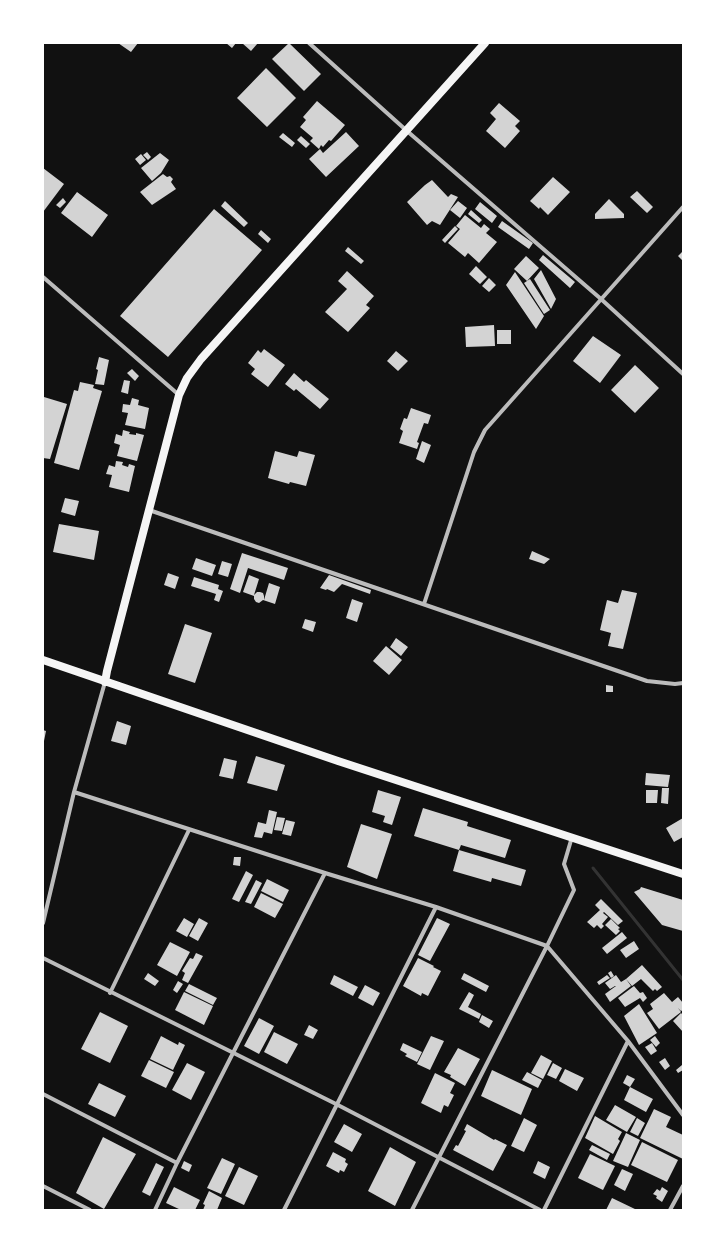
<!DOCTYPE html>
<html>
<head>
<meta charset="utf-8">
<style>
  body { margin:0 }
  #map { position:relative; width:726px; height:1253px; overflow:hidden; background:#111; font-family:"Golos Text",sans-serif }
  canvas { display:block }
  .frame { position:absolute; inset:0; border:44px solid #fff; pointer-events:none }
</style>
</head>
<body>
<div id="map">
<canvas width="726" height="1253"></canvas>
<div class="frame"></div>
</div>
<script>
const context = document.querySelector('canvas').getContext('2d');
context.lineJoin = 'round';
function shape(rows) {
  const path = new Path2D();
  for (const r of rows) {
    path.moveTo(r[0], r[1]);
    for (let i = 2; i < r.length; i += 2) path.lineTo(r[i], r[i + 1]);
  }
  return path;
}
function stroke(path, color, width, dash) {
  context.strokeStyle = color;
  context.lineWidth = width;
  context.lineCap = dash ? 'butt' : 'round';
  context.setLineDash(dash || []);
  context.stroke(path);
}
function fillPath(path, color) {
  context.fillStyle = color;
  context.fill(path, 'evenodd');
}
const stream = shape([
  [593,868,683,980]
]);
const building = shape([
  [118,43,138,43,131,52],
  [226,43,236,43,232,48],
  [242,43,258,43,251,51],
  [289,43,321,74,304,91,272,59],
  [266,68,296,98,267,127,237,98],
  [317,101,345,125,331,141,329,140,323,147,321,145,319,149,310,141,313,138,300,127,306,120,303,117],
  [499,103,520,121,515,126,520,131,505,148,486,131,496,119,490,113],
  [346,132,359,146,326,177,309,159,320,149,323,153],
  [283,133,295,143,292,147,279,137],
  [301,136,310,144,306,148,297,140],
  [147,152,151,157,148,160,143,155],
  [160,153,169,160,161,173,152,181,141,168],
  [141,154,146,160,140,165,135,159],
  [43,168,64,184,43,212],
  [163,174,167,177,170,176,173,179,171,182,176,189,152,205,140,192],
  [553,177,570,192,548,215,540,207,539,209,530,201],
  [432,180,448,197,451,194,458,197,440,225,432,221,427,225,407,202,425,185],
  [637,191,653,207,647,213,630,197],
  [77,192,108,215,92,237,61,213],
  [63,198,66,202,60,208,56,205],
  [609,199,624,214,624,218,595,219,595,214],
  [225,201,248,223,244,227,221,206],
  [458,201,467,208,460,218,450,210],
  [480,202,497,216,492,223,475,209],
  [214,209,262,250,168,357,120,316],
  [471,210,482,220,479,223,468,214],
  [465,215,481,228,484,224,490,229,486,233,497,242,479,263,468,253,465,257,448,243,460,229,456,226],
  [502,221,533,243,529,249,498,227],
  [455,226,458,229,445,243,442,240],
  [261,230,271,239,268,243,258,234],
  [348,247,364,261,361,264,345,251],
  [683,251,683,261,678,256],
  [543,255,575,282,570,288,539,260],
  [526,256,539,268,527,281,514,269],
  [476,266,487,277,480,284,469,274],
  [541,270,556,299,551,309,534,279],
  [347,271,374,296,366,305,370,308,348,332,325,312,347,289,338,281],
  [515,272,544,316,536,329,506,285],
  [489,278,496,285,489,292,482,286],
  [530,279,550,310,544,314,524,283],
  [494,325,495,346,466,347,465,327],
  [497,330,511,330,511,344,497,344],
  [593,336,621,355,600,383,573,361],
  [264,349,285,365,268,387,251,374,255,369,248,363,258,350,261,353],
  [396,351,408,361,398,371,387,361],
  [99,357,109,360,104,385,95,384,98,370,96,369],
  [635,365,659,388,635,413,611,390],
  [132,369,139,376,135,381,127,373],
  [294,373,304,382,306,380,329,399,320,409,296,389,294,391,285,384],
  [124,380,130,381,128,394,121,392],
  [80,382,94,385,93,388,102,391,79,470,54,463,74,390,78,391],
  [44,397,67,404,50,459,43,458],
  [132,398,139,400,138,405,149,408,145,429,125,425,128,413,122,412,123,404,130,405],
  [411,408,431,415,428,424,424,423,417,442,419,443,417,449,399,443,403,431,400,429,404,418,407,419],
  [123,430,130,432,129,434,136,435,136,433,144,435,137,461,117,456,120,445,114,443,116,434,122,436],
  [422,441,431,445,424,463,416,459],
  [275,451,297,457,299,451,315,455,306,486,290,482,289,484,268,478],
  [116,461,123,462,122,465,128,467,129,464,135,466,129,492,109,487,112,475,106,474,109,465,115,467],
  [65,498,79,501,75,516,61,512],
  [59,524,99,531,94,560,53,552],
  [532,551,550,559,544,564,529,559],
  [242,553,288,568,284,580,248,568,240,593,230,589],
  [196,558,216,565,212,576,192,569],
  [222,561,232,564,228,577,218,574],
  [168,573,179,577,175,589,164,585],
  [249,575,259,579,254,595,257,592,260,592,263,593,264,596,264,600,269,583,280,587,275,604,263,600,259,603,256,602,254,599,254,596,243,592],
  [329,575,371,590,370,594,342,584,334,592,327,589,326,590,320,588],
  [194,577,219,585,218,589,223,591,219,602,214,600,216,594,191,586],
  [622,590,637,593,623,649,608,646,611,633,600,630,607,600,618,603],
  [352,599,363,603,357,622,346,618],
  [305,619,316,622,313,632,302,628],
  [185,624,212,633,195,683,168,674],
  [396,638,408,647,401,656,390,647],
  [386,646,402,660,389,675,373,661],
  [606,685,613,686,613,692,606,692],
  [117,721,131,726,126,745,111,741],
  [43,730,46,731,44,741,43,741],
  [256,756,285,765,277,791,247,783],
  [224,758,237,761,233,779,219,776],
  [646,773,670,775,668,787,645,785],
  [662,788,669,788,668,804,661,803],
  [378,790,401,797,392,825,383,822,385,816,372,812],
  [646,790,658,790,657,803,646,803],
  [423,808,468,822,467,826,511,840,505,858,461,845,459,850,414,836],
  [269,810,277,812,272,834,264,832,262,838,254,837,258,822,266,824],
  [277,817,285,818,282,831,274,830],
  [683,818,683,837,674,842,666,828],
  [286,820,295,822,291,836,282,834],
  [361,824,392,834,377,879,347,867],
  [459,850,526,870,521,886,492,878,491,882,453,871],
  [234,857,241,857,240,866,233,865],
  [246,871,253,875,239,902,232,899],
  [267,879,289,890,283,902,261,891],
  [256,880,262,883,251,904,245,902],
  [641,887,683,900,683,931,662,925,634,892,640,889],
  [261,893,283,904,275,918,254,907],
  [601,899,623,921,618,925,604,912,603,913,608,917,602,924,604,926,601,929,597,925,594,928,587,922,600,910,595,905],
  [184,918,194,924,187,937,176,931],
  [199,918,208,923,198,941,189,936],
  [437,918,450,924,430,961,418,955],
  [611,919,620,928,618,929,620,931,616,935,605,925],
  [622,932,627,938,607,954,602,948],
  [634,941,639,949,626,958,620,950],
  [170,942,190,952,177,976,157,965],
  [196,953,203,956,188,983,182,980,185,973,182,971,190,958,193,959],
  [418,958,434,966,433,967,441,971,428,996,422,993,421,996,403,986],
  [642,965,662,987,657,991,655,989,653,991,641,979,632,986,626,979],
  [611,971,614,976,611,978,608,973],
  [148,973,159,981,155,986,144,979],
  [464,973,489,986,486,992,461,979],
  [334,975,358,987,353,996,330,984],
  [607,975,610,978,599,985,597,982],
  [616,975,621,982,626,979,631,986,610,1002,605,994,616,986,615,986,610,989,605,983],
  [178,981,183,984,177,993,173,990],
  [189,984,217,998,213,1005,185,991],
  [365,985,380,993,373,1006,358,998],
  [634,986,640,993,643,992,647,998,643,1002,640,998,625,1007,618,998],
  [184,992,213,1006,204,1025,175,1010],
  [469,992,474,995,468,1007,481,1014,479,1019,459,1009],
  [664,993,672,1002,678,997,683,1003,683,1010,681,1011,678,1008,681,1012,659,1029,647,1013,653,1009,650,1004],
  [639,1004,657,1033,639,1045,624,1016],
  [100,1012,128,1026,110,1063,81,1049],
  [681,1013,683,1015,683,1032,673,1021],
  [482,1015,493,1021,489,1028,479,1022],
  [259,1018,274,1026,259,1054,244,1046],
  [309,1025,318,1030,313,1039,304,1035],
  [274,1032,298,1044,287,1064,264,1052],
  [161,1036,178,1045,179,1042,185,1045,173,1070,150,1059],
  [431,1036,444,1041,430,1070,417,1064],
  [655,1036,660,1043,656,1047,650,1040],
  [403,1043,422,1052,417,1062,405,1056,407,1054,400,1050],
  [652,1043,657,1051,651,1055,645,1047],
  [458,1048,480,1059,465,1086,450,1077,451,1075,444,1072],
  [541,1055,552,1061,543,1079,531,1073],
  [665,1058,670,1066,665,1070,659,1062],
  [149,1060,174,1072,166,1088,141,1076],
  [187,1063,205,1072,191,1100,172,1090],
  [553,1063,562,1068,556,1079,547,1075],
  [682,1065,683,1070,678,1073,676,1070],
  [565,1069,584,1078,577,1091,559,1081],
  [492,1070,532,1089,521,1115,481,1096],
  [527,1072,542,1080,538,1088,522,1080],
  [435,1073,455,1083,450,1093,454,1095,448,1107,444,1105,441,1113,421,1103],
  [627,1075,635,1079,630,1087,623,1083],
  [99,1083,126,1096,115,1117,88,1104],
  [630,1087,653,1099,646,1112,624,1100],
  [615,1105,636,1117,627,1132,606,1120],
  [654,1109,671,1117,666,1127,683,1135,683,1159,640,1138],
  [595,1116,622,1132,618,1139,620,1141,613,1154,585,1138],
  [524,1118,537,1125,524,1152,511,1146],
  [637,1118,645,1123,638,1136,630,1132],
  [344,1124,362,1134,352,1152,334,1142],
  [467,1124,494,1140,495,1139,507,1145,493,1171,453,1150,456,1145,458,1146,466,1131,464,1130],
  [626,1133,640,1140,628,1167,613,1161],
  [103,1137,136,1154,104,1209,76,1193],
  [642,1142,678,1160,667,1182,631,1165],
  [592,1145,610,1154,607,1160,589,1150],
  [390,1147,416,1162,395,1206,368,1191],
  [333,1152,346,1159,345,1162,348,1164,344,1172,340,1170,339,1173,326,1166],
  [590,1154,615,1166,603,1190,578,1178],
  [222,1158,235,1164,221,1194,207,1188],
  [184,1161,192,1165,189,1172,181,1168],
  [538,1161,550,1167,545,1179,533,1173],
  [156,1163,164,1167,150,1196,142,1192],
  [239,1167,258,1176,244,1205,225,1196],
  [622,1169,633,1174,625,1191,614,1185],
  [174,1187,200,1200,195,1210,181,1210,166,1203],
  [662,1187,668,1191,662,1202,656,1198,657,1196,653,1194,657,1189,660,1191],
  [209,1191,222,1198,217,1210,203,1210,205,1205,203,1204],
  [612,1198,637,1210,606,1210]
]);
const minor = shape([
  [309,43,407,131,601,299,683,374],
  [43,277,179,395],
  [149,510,647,681,675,684,683,683],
  [424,604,474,452,485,430,683,207],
  [74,792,325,873,436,907,547,946,628,1041,683,1115],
  [43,923,74,792,105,682],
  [43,958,336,1104,540,1210],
  [110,993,189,830],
  [43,1094,177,1163],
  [43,1186,90,1210],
  [155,1210,177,1163,233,1053,325,873],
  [284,1210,436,907],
  [412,1210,547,946,574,890,564,864,572,837],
  [544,1210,628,1041],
  [670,1210,683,1186]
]);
const secondary = shape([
  [43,660,338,761,683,874],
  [105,682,107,671,179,395,187,378,201,359,485,43]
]);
stroke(stream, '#333', 3);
fillPath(building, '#d3d3d3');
stroke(minor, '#bcbcbc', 4);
stroke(secondary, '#f5f5f5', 8);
</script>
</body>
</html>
